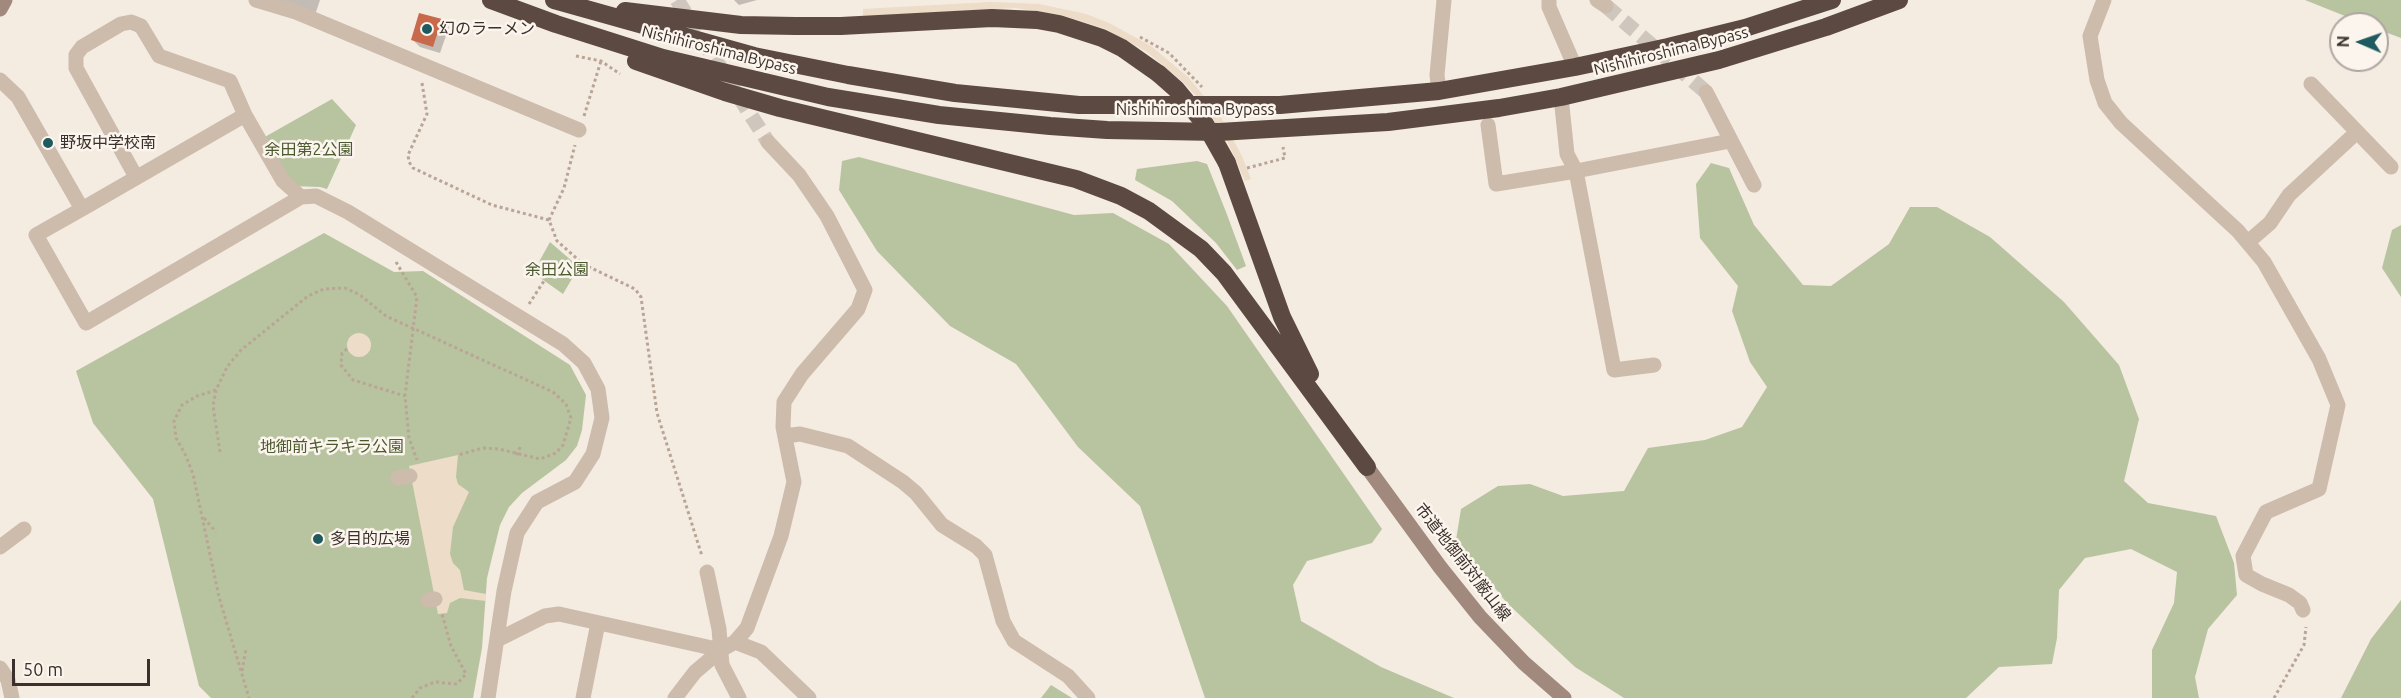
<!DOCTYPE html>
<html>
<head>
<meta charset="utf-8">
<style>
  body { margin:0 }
  #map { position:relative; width:2401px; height:698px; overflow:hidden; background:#f4ebe1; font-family:Ubuntu,sans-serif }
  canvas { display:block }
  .north { position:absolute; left:2329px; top:12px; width:60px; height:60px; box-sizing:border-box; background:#fbf5ee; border:2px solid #aea6a0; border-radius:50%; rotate:272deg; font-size:16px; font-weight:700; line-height:24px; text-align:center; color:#3b302b }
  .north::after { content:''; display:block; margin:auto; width:21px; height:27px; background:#1f5a5e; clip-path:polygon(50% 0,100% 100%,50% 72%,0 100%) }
  .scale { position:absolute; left:12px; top:659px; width:138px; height:27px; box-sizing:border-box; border:3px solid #3b302b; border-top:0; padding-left:8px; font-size:18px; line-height:21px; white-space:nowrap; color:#3b302b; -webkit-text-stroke:4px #fbf5ee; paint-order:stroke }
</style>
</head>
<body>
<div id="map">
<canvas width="2401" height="698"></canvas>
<div class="north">N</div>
<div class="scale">50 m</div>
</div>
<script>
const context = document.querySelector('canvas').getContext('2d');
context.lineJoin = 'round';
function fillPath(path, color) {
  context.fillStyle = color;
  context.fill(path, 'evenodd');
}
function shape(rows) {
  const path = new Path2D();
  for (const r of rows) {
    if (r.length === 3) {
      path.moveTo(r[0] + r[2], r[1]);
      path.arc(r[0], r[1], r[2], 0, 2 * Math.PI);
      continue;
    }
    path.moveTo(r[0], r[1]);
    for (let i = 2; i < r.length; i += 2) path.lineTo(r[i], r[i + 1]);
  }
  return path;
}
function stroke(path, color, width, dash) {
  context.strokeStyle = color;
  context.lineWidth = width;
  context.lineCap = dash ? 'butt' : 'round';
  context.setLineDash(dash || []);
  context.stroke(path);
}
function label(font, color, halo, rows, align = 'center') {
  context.font = font + ' Ubuntu,"Noto Sans JP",sans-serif';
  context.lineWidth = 5;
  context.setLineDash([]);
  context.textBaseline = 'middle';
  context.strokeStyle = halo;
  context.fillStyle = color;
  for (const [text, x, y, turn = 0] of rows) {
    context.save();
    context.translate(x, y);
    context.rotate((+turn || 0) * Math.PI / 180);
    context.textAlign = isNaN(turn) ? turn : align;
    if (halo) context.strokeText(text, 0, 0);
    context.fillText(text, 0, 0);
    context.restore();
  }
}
const green = shape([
  [2305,0,2401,0,2401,38,2377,29,2377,24,2365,24],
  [332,99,356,125,327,189,320,187,291,186,263,138],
  [859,157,1074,215,1113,213,1169,244,1227,306,1382,529,1372,543,1307,561,1293,585,1301,621,1381,667,1454,698,1205,698,1140,506,1078,447,1016,364,950,326,877,251,839,190,842,161],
  [1197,161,1207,164,1226,212,1246,266,1237,270,1216,243,1172,201,1135,180,1137,169],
  [1711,163,1729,168,1754,225,1803,285,1831,286,1889,244,1910,207,1937,207,1990,237,2064,302,2119,365,2139,419,2124,481,2148,503,2216,516,2234,563,2237,595,2208,629,2195,677,2199,698,2152,698,2152,650,2174,603,2177,572,2131,549,2085,558,2059,590,2057,638,2052,664,1999,667,1966,698,1624,698,1575,667,1507,603,1456,540,1461,509,1498,486,1530,484,1563,496,1624,491,1648,448,1705,440,1742,427,1767,387,1750,362,1732,311,1738,286,1700,238,1696,184],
  [2401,225,2401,297,2382,268,2392,230],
  [324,233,394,272,423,271,570,365,586,395,582,430,577,446,566,460,522,493,509,507,500,525,487,578,482,648,473,698,211,698,199,686,153,499,93,423,76,371],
  [550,242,579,267,563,294,539,277,540,260],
  [2401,600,2401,698,2341,698,2371,639],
  [1051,685,1072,698,1041,698]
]);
const plaza = shape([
  [991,2,1039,4,1086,14,1109,23,1151,46,1188,77,1219,114,1242,156,1251,179,1245,181,1226,138,1199,99,1183,82,1147,52,1106,29,1061,15,1015,8,863,16,863,9],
  [359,345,12],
  [458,455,456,477,458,484,469,492,453,527,450,554,453,563,460,570,464,590,486,594,486,601,460,598,450,603,447,613,438,614,409,466]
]);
const shadow = shape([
  [272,0,320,0,315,15],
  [734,0,757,0,739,5],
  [442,20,449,27,440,53,420,47,413,40]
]);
const building = shape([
  [419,13,442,19,433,47,411,40]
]);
const streetTunnel = shape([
  [677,0,768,142],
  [1606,6,1706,92]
]);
const path = shape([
  [1140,37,1169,53,1202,87],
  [576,56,601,61,620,74],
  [422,83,427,114,408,155,409,162,413,168,492,205,549,220,557,241,583,264,635,289,641,297,657,413,702,556],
  [584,116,601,61],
  [1247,168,1285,158,1283,147],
  [549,220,564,188,575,145],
  [396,262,417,297,405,396,409,438,417,460],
  [529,304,544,281],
  [347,349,342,353,341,365,353,380,405,396],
  [216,390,197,396,182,405,174,421,176,438,185,454,193,474,219,597,249,698],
  [220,452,213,406,216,390,227,367,241,350,308,296,324,289,345,288,360,295,386,316,553,392,566,404,571,418,563,445,556,453,540,459,499,449,483,448,458,455],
  [516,455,521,446],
  [204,518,216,532],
  [242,671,246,649],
  [412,698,420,688,435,682,457,684,466,674,451,646,442,614],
  [2274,698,2304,645,2306,627]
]);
const street = shape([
  [256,0,296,12,579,130],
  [1549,0,1549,7,1575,67],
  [1597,0,1606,6],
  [2104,0,2090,36,2097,80,2105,103,2121,123,2238,231,2264,262,2319,359,2338,405,2319,489,2266,512,2243,556,2246,575,2262,584,2289,595,2300,603,2303,610],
  [0,80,18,97,82,209,245,115,283,181,301,197,316,196,348,212,563,344,584,363,598,389,602,418,593,454,575,482,537,502,517,533,504,591,488,698],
  [2311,84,2391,167],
  [1439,91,1437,75,1444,0],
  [1706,92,1754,185],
  [1561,97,1567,154,1576,171,1730,141],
  [1488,125,1496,184,1576,171,1614,370,1654,365],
  [136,177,76,68,76,55,82,47,121,24,131,22,141,26,159,56,230,81,245,115],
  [82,209,36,235,86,323,301,197],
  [2248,242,2270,223,2289,195,2357,132],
  [785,436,800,434,848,446,903,482,916,493,942,525,976,546,985,555,1003,621,1014,641,1068,676,1088,698],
  [398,478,410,476],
  [0,547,24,529],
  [707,572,719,629,722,665,739,698],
  [428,600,435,599],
  [497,640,545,616,559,614,721,650],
  [735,642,761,652,809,698],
  [0,668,8,680,12,698],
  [583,698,598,623],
  [675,698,695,672,721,650,735,642,747,628,781,536,794,482,783,427,784,402,802,374,858,309,865,290,827,216,799,175,768,142]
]);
const secondary = shape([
  [0,9,5,0],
  [1367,467,1440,567,1480,617,1524,663,1564,698]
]);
const highway = shape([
  [491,0,556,24,663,58,828,97,939,115,1050,126,1107,130,1219,132,1388,122,1499,108,1561,97,1719,60,1826,27,1899,0],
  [554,0,754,56,848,75,955,93,1079,105,1280,105,1439,91,1575,67,1668,47,1745,28,1832,0],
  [625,11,741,25,795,26,841,26,992,18,1037,20,1059,24,1102,38,1122,48,1159,74],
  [636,61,725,92,780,108,1076,179,1121,196,1149,211,1201,249,1224,273,1367,467],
  [1227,163,1282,317,1310,374]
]);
const highwayBridge = shape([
  [1159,74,1176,89,1205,124,1227,163]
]);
const markers = [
  [427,29,6,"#1f5a5e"],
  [48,143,6,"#1f5a5e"],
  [318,539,6,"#1f5a5e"]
];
const poiNames = [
  ["幻のラーメン",439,29],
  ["野坂中学校南",60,143],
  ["多目的広場",330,539]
];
const streetNames = [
  ["Nishihiroshima Bypass",719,50,14],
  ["Nishihiroshima Bypass",1671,51,-14],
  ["Nishihiroshima Bypass",1195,110],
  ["市道地御前対厳山線",1463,562,52]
];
const parkNames = [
  ["余田第2公園",309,150],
  ["余田公園",557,270],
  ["地御前キラキラ公園",332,447]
];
fillPath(green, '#b8c4a0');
fillPath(plaza, '#ecdcc8');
fillPath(shadow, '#0003');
fillPath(building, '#c8694b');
stroke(streetTunnel, '#cfc6bd', 15, [15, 8]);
stroke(path, '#b9a596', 3, [3, 3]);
stroke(street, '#cdbbac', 15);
stroke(secondary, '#a18a7d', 15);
stroke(highway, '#5c4a42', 18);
stroke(highwayBridge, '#5c4a42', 18);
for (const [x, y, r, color] of markers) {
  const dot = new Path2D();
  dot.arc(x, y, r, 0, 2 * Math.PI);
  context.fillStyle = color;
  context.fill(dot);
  stroke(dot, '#fbf5ee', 2);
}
label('16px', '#3b302b', '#fbf5ee', poiNames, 'left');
label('16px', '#3b302b', '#fbf5ee', streetNames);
label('16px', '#4a5a2e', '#fbf5ee', parkNames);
</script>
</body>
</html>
